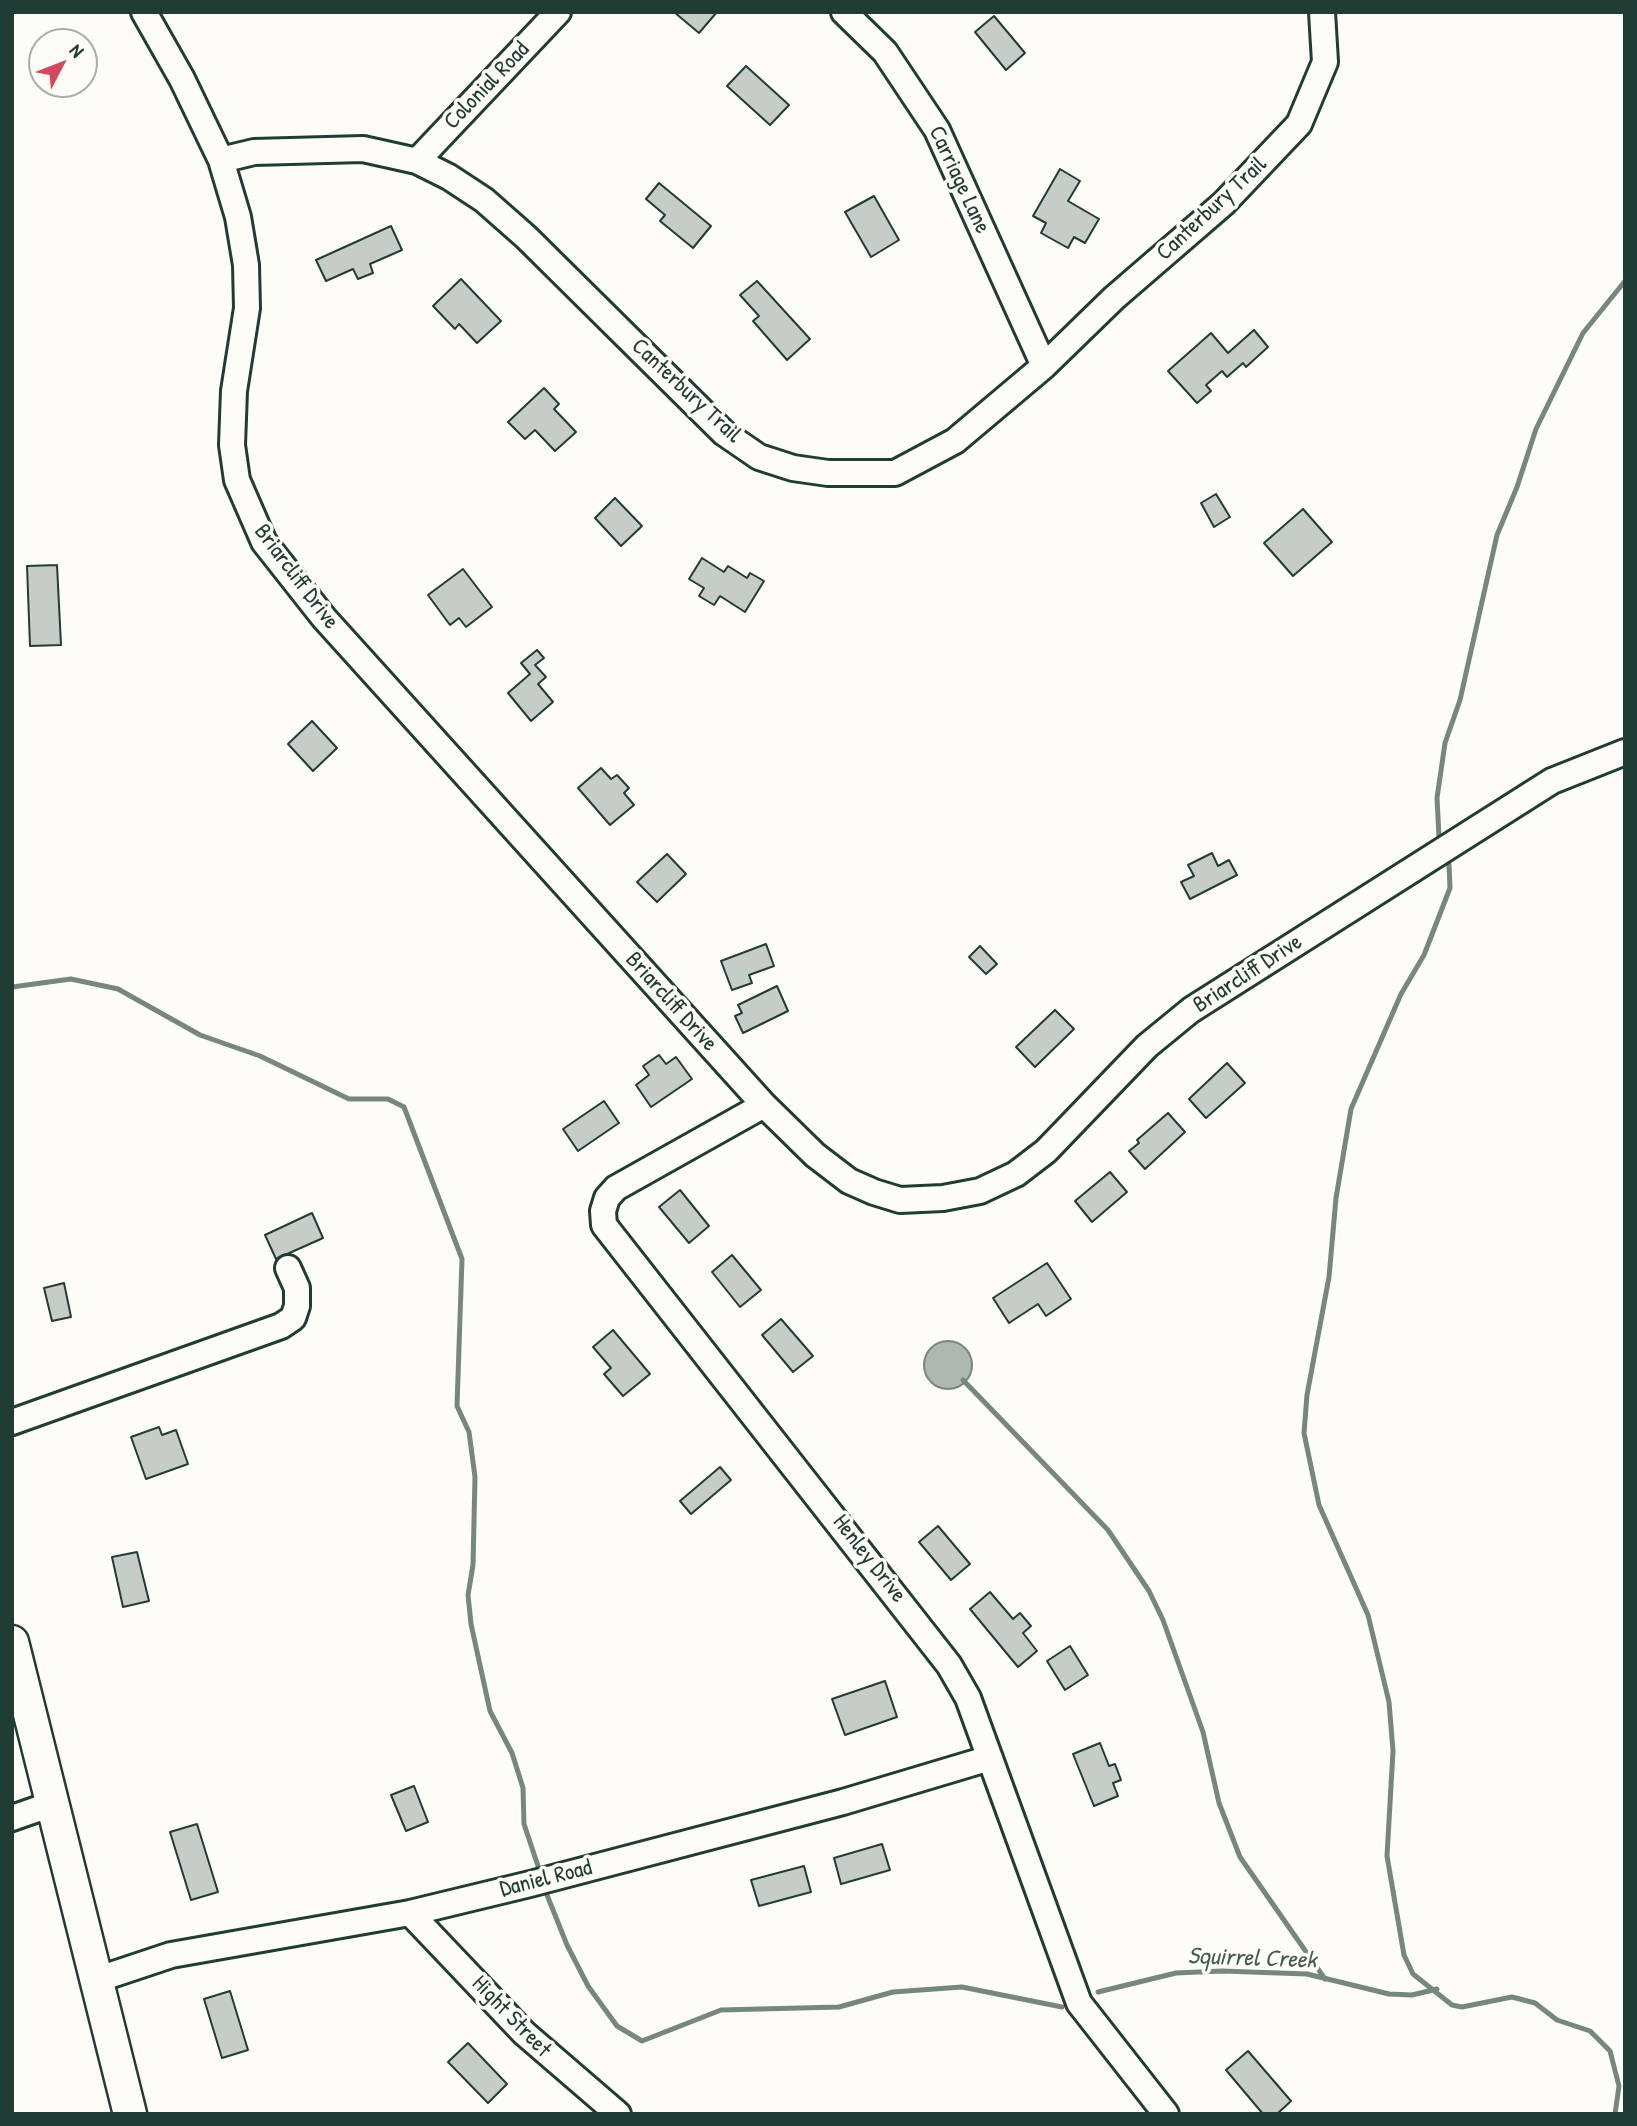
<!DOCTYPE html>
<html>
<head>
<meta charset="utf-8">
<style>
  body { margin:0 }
  #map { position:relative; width:1637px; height:2126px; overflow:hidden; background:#fdfcf7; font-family:"Patrick Hand",sans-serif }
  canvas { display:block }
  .frame { position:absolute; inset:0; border:14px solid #1f3d34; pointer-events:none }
  .north { position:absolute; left:28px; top:28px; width:70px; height:70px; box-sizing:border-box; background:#fdfcf7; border:2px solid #a4b0a9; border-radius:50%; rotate:48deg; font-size:19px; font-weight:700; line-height:28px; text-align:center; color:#1f3d34 }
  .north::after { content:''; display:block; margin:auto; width:24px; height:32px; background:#d1495b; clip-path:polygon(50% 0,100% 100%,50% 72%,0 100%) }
</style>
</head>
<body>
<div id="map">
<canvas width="1637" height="2126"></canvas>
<div class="frame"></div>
<div class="north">N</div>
</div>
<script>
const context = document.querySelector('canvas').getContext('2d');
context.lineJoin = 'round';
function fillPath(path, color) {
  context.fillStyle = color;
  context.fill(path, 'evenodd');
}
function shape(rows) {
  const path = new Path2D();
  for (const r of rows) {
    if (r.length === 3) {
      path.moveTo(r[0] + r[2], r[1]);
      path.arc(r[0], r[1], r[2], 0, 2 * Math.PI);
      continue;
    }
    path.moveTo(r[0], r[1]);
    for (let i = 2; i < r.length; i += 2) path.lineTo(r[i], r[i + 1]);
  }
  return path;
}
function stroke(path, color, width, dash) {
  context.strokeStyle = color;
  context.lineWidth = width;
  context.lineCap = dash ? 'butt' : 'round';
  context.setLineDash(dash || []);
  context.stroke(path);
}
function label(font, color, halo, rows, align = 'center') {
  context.font = font + ' "Patrick Hand",sans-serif';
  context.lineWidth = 7;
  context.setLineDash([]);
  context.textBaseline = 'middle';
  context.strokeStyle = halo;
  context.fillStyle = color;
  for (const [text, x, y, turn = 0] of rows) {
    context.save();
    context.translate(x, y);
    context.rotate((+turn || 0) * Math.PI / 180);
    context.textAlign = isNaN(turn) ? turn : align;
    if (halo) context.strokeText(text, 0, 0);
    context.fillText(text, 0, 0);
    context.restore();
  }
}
const water = shape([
  [948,1365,24]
]);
const stream = shape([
  [1439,837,1437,798,1445,743,1460,700,1497,535,1517,487,1536,429,1583,333,1625,281],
  [1449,864,1450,888,1424,955,1401,994,1351,1109,1336,1198,1329,1277,1307,1395,1304,1433,1319,1505,1368,1615,1389,1702,1393,1751,1387,1856,1404,1955,1413,1974,1452,2005,1462,2007,1512,1997,1535,2003,1557,2020,1590,2031,1610,2051,1619,2086,1615,2114],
  [12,987,71,979,118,989,200,1035,260,1056,349,1099,388,1099,404,1107,462,1259,457,1406,469,1432,475,1477,473,1565,468,1595,471,1624,490,1711,512,1753,523,1788,524,1824,538,1866],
  [963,1380,1108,1530,1149,1591,1163,1620,1203,1732,1219,1803,1240,1857,1325,1979],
  [547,1895,567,1945,588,1986,617,2026,642,2041,721,2010,839,2007,893,1992,962,1987,1062,2007],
  [1098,1992,1176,1973,1222,1971,1307,1974,1389,1994,1412,1995,1437,1989]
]);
const building = shape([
  [674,12,717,12,699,33,674,12],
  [994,16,1025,53,1006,70,975,32,994,16],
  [746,66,789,105,770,125,727,86,746,66],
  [1060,169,1080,181,1068,201,1099,219,1085,243,1074,237,1068,248,1041,233,1046,223,1033,216,1060,169],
  [659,183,711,226,693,248,660,221,665,215,646,199,659,183],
  [874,196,899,240,871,257,845,212,874,196],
  [391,226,402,250,370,264,373,273,358,279,353,269,326,281,316,260,391,226],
  [461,279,501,321,477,343,459,324,455,329,433,306,461,279],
  [757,281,810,339,787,360,753,321,759,316,740,295,757,281],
  [1254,330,1268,347,1246,367,1243,363,1227,377,1222,371,1206,385,1211,391,1197,403,1168,371,1211,333,1228,353,1254,330],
  [544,388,559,404,554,409,576,432,555,451,535,430,525,439,508,422,544,388],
  [1216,494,1230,517,1214,527,1201,503,1216,494],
  [615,498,642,526,621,546,595,518,615,498],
  [1303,509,1332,542,1293,576,1264,543,1303,509],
  [702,558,724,572,728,566,747,578,750,573,764,581,745,612,720,596,714,605,699,596,704,588,689,579,702,558],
  [57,565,61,645,30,646,27,566,57,565],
  [463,569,492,607,466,627,459,618,450,625,428,595,463,569],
  [537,650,544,658,535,665,546,677,538,684,553,702,531,721,508,693,530,674,521,663,537,650],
  [312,721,337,748,313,771,288,744,312,721],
  [601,768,611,779,617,775,629,788,624,793,634,805,610,825,578,788,601,768],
  [1212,853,1218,866,1229,860,1237,875,1190,899,1181,882,1194,876,1188,865,1212,853],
  [667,854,686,874,657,902,637,882,667,854],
  [766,944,774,966,749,975,752,983,732,990,721,961,766,944],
  [980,946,997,964,986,974,969,957,980,946],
  [777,986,788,1011,743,1033,735,1016,742,1013,738,1005,777,986],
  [1055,1010,1074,1029,1035,1067,1016,1047,1055,1010],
  [659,1055,666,1064,676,1057,692,1079,651,1107,636,1085,649,1075,643,1066,659,1055],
  [1227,1063,1245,1083,1206,1118,1189,1099,1227,1063],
  [604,1101,619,1123,578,1151,563,1129,604,1101],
  [1168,1113,1185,1132,1145,1169,1129,1151,1139,1143,1137,1140,1168,1113],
  [1110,1172,1127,1192,1092,1222,1075,1201,1110,1172],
  [680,1190,709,1226,689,1243,659,1207,680,1190],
  [312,1213,323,1238,276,1259,265,1235,312,1213],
  [732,1255,761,1290,740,1307,712,1272,732,1255],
  [1047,1263,1071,1299,1046,1316,1038,1304,1009,1323,993,1298,1047,1263],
  [64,1283,71,1317,52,1321,44,1288,64,1283],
  [781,1319,813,1356,793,1372,762,1335,781,1319],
  [613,1330,650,1374,623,1396,604,1374,611,1368,593,1347,613,1330],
  [159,1427,162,1435,176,1430,188,1464,146,1479,131,1437,159,1427],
  [720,1467,731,1480,691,1514,680,1501,720,1467],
  [938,1526,970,1564,951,1580,919,1542,938,1526],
  [137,1552,149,1601,123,1607,112,1557,137,1552],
  [990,1592,1013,1619,1020,1613,1031,1626,1023,1633,1037,1651,1018,1667,970,1609,990,1592],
  [1070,1646,1088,1675,1065,1690,1047,1661,1070,1646],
  [885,1681,897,1717,845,1735,832,1699,885,1681],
  [1100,1743,1109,1766,1115,1764,1121,1780,1113,1783,1118,1796,1094,1806,1073,1754,1100,1743],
  [414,1786,428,1822,406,1831,391,1795,414,1786],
  [197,1824,218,1892,191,1900,170,1832,197,1824],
  [882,1844,890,1870,841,1884,834,1858,882,1844],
  [804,1866,811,1892,759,1906,751,1880,804,1866],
  [230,1991,248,2050,222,2058,204,1999,230,1991],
  [468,2043,507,2084,488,2103,448,2062,468,2043],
  [1248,2051,1291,2101,1277,2114,1263,2114,1226,2070,1248,2051]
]);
const minor = shape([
  [144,12,182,79,221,160,238,217,246,265,247,308,234,391,232,445,237,480,264,542,324,618,764,1105,815,1155,849,1181,874,1192,900,1200,943,1198,980,1191,1016,1174,1046,1151,1147,1046,1191,1010,1552,781,1625,752],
  [844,12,885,52,937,130,1044,366],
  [221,160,254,152,363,149,417,161,449,177,484,200,526,237,724,433,759,457,793,468,828,473,895,473,955,441,1044,366,1114,298,1224,203,1299,124,1325,62,1322,12],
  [417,161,558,12],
  [764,1105,616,1188,607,1198,603,1211,604,1225,949,1665,968,1698,1079,2003,1166,2114],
  [12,1422,281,1326,293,1318,297,1306,297,1288,288,1268],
  [12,1818,52,1804],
  [410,1913,524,2033,618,2114],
  [96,1980,171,1955,410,1913,530,1884,843,1802,990,1758]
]);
const major = shape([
  [12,1642,130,2114]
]);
const streetNames = [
  ["Colonial Road",487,86,-46],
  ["Carriage Lane",959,180,65],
  ["Canterbury Trail",1212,209,-43],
  ["Canterbury Trail",686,391,43],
  ["Briarcliff Drive",296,577,53],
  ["Briarcliff Drive",1248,974,-33],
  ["Briarcliff Drive",671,1002,48],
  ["Henley Drive",869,1559,52],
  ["Daniel Road",546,1879,-14],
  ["Hight Street",511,2017,46]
];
const waterNames = [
  ["Squirrel Creek",1252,1959,2]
];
fillPath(water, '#aeb8b1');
stroke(water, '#75877f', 2);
stroke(stream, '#75877f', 5);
fillPath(building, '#c6cdc7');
stroke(building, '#1f3d34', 2);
stroke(minor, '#1f3d34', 30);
stroke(major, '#1f3d34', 37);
stroke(minor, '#fdfcf7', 24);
stroke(major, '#fdfcf7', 32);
label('23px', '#1f3d34', '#fdfcf7', streetNames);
label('italic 24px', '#435c53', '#fdfcf7', waterNames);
</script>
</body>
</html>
